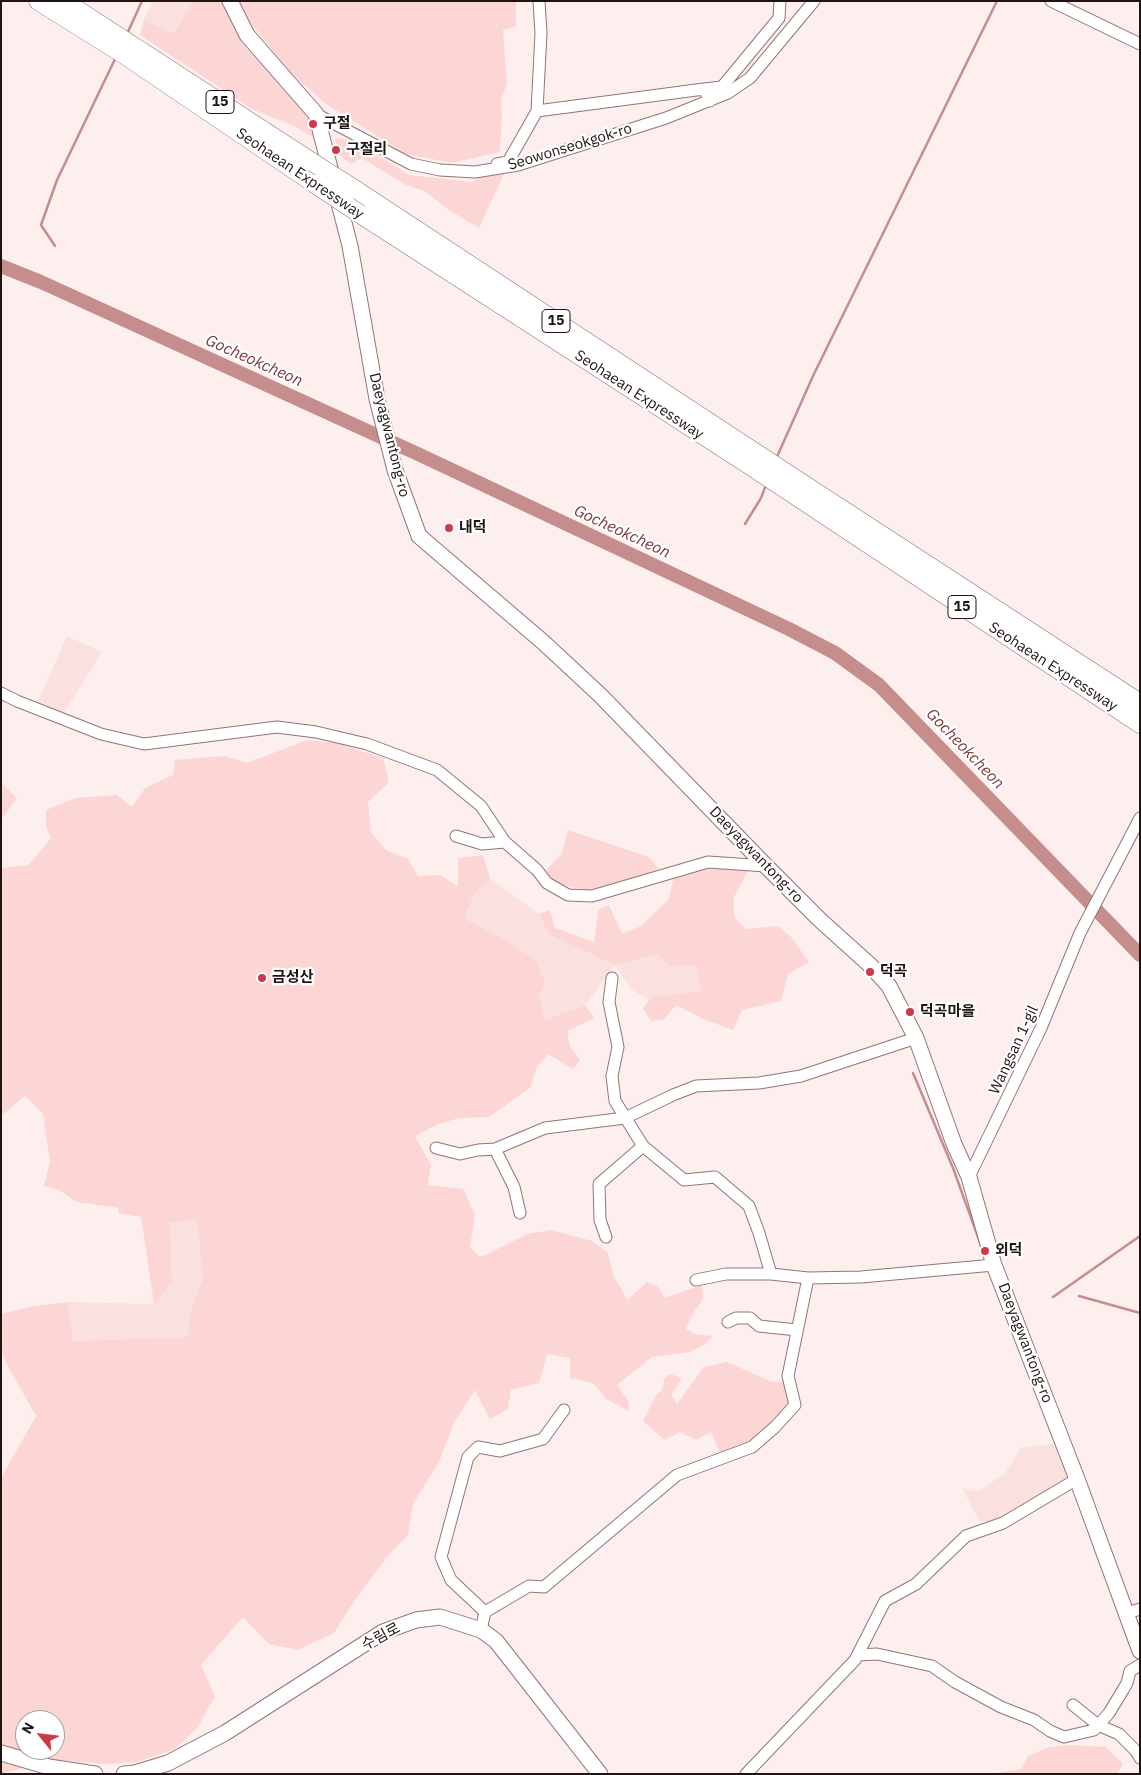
<!DOCTYPE html>
<html>
<head>
<meta charset="utf-8">
<style>
  body { margin:0 }
  #map { position:relative; width:1141px; height:1775px; overflow:hidden; background:#feefef; font-family:"IBM Plex Sans",sans-serif }
  canvas { display:block }
  .frame { position:absolute; inset:0; border:2px solid #1f1313; pointer-events:none }
  .north { position:absolute; left:15px; top:1710px; width:50px; height:50px; box-sizing:border-box; background:#fff; border:1px solid #a5a1a1; border-radius:50%; rotate:299deg; font-size:14px; font-weight:700; line-height:20px; text-align:center; color:#1f1313 }
  .north::after { content:''; display:block; margin:auto; width:18px; height:22px; background:#ca3a49; clip-path:polygon(50% 0,100% 100%,50% 72%,0 100%) }
</style>
</head>
<body>
<div id="map">
<canvas width="1141" height="1775"></canvas>
<div class="frame"></div>
<div class="north">N</div>
</div>
<script>
const context = document.querySelector('canvas').getContext('2d');
context.lineJoin = 'round';
function fillPath(path, color) {
  context.fillStyle = color;
  context.fill(path, 'evenodd');
}
function shape(rows) {
  const path = new Path2D();
  for (const r of rows) {
    path.moveTo(r[0], r[1]);
    for (let i = 2; i < r.length; i += 2) path.lineTo(r[i], r[i + 1]);
  }
  return path;
}
function stroke(path, color, width, dash) {
  context.strokeStyle = color;
  context.lineWidth = width;
  context.lineCap = dash ? 'butt' : 'round';
  context.setLineDash(dash || []);
  context.stroke(path);
}
function label(font, color, halo, rows, align = 'center') {
  context.font = font + ' "IBM Plex Sans","Noto Sans KR",sans-serif';
  context.lineWidth = 4.5;
  context.setLineDash([]);
  context.textBaseline = 'middle';
  context.strokeStyle = halo;
  context.fillStyle = color;
  for (const [text, x, y, turn = 0] of rows) {
    context.save();
    context.translate(x, y);
    context.rotate((+turn || 0) * Math.PI / 180);
    context.textAlign = isNaN(turn) ? turn : align;
    if (halo) context.strokeText(text, 0, 0);
    context.fillText(text, 0, 0);
    context.restore();
  }
}
const built = shape([
  [152,1,193,1,175,35,144,20],
  [67,636,102,652,64,713,37,703],
  [490,878,539,914,551,935,615,965,658,954,669,966,696,965,701,991,653,997,650,1001,631,989,615,965,585,1005,545,1020,539,996,536,960,511,943,464,918,474,895],
  [194,1218,198,1229,203,1278,190,1313,189,1337,72,1341,68,1302,154,1304,172,1283,170,1223],
  [1056,1443,1070,1477,995,1522,979,1521,962,1488,978,1492,1005,1473,1021,1448]
]);
const green = shape([
  [193,1,225,1,243,44,287,92,311,114,319,141,294,126,252,109,140,35,144,20,174,34],
  [237,1,516,1,516,26,503,30,507,84,501,99,502,115,500,152,452,163,406,154,326,104,291,73,245,16],
  [335,138,353,140,409,175,472,182,481,175,505,172,479,228,449,210,424,191,404,184,362,158,351,164,339,155],
  [307,740,337,743,383,758,389,782,368,802,371,832,386,850,408,859,418,876,441,875,458,887,458,858,483,855,490,878,474,895,464,918,511,943,536,960,545,983,539,996,545,1020,585,1005,595,1018,567,1031,570,1047,580,1060,573,1069,548,1054,537,1067,530,1088,489,1117,459,1118,439,1124,415,1136,431,1165,428,1185,463,1189,475,1214,470,1248,481,1257,527,1234,551,1230,592,1241,608,1253,613,1274,627,1300,647,1282,658,1287,664,1298,702,1285,703,1299,692,1315,686,1329,695,1334,712,1336,705,1344,690,1352,652,1357,617,1385,628,1400,629,1411,606,1399,593,1383,570,1378,570,1358,547,1354,539,1383,511,1390,508,1409,490,1419,475,1390,454,1423,439,1462,413,1504,408,1535,387,1557,357,1597,334,1633,298,1650,269,1644,243,1617,201,1665,215,1696,198,1727,175,1749,137,1762,106,1764,52,1760,1,1774,1,1478,36,1416,4,1359,1,1344,1,1314,34,1306,68,1302,73,1341,188,1337,190,1313,203,1278,198,1229,195,1219,170,1223,172,1283,154,1304,141,1217,118,1213,119,1208,76,1202,59,1190,44,1186,50,1161,43,1114,25,1096,6,1112,1,1114,1,868,29,865,51,838,46,827,46,810,76,798,117,795,132,807,145,788,173,775,175,760,224,756,247,763],
  [25,1720,55,1720,55,1750,25,1750],
  [1,783,17,798,1,820],
  [568,830,649,857,659,869,594,891,556,884,544,873,562,853],
  [714,867,748,871,734,897,734,916,746,929,778,926,791,937,809,962,788,974,781,1001,742,1010,733,1030,703,1019,676,1005,663,1020,651,1021,643,1008,652,997,701,991,696,965,669,966,658,954,615,965,550,935,539,914,550,910,555,928,594,942,598,910,609,905,622,934,641,926,669,899,674,875],
  [727,1362,772,1382,786,1381,789,1407,752,1442,721,1455,711,1432,696,1440,680,1432,665,1440,643,1421,655,1397,663,1388,664,1379,670,1374,682,1378,671,1395,677,1404,704,1367],
  [1069,1745,1106,1747,1123,1764,1117,1774,995,1773,1021,1769,1028,1756,1050,1747]
]);
const stream = shape([
  [127,34,142,1],
  [55,246,41,225,57,180,116,57],
  [776,459,813,376,997,1],
  [745,524,761,498,766,485],
  [913,1073,953,1168,982,1248],
  [1079,1296,1140,1313],
  [1053,1297,1140,1236]
]);
const river = shape([
  [1,266,41,282,418,454,789,629,835,653,879,685,1140,955]
]);
const minor = shape([
  [1051,1,1140,44],
  [704,89,722,87,779,18,780,1],
  [537,111,704,89,710,101],
  [316,114,411,164,440,170,475,172,518,165,666,118,728,93,750,78,814,1],
  [497,164,508,162,537,111,541,33,539,1],
  [1,693,17,701,101,734,144,744,277,727,316,732,367,744,437,770,481,806,505,842,537,870,547,883,568,895,592,896,708,862,766,866],
  [456,836,482,844,505,842],
  [612,978,609,1002,618,1047,612,1076,615,1101,643,1146,684,1180,715,1177,749,1206,759,1233,771,1274],
  [436,1148,460,1154,478,1150,495,1149,545,1128,625,1118,673,1095,696,1086,759,1083,801,1076,916,1038],
  [495,1149,514,1187,520,1213],
  [969,1177,1041,1028,1080,933,1140,818],
  [606,1237,600,1220,599,1184,643,1146],
  [696,1280,726,1274,771,1274,808,1278],
  [728,1322,736,1318,750,1318,759,1326,797,1330],
  [485,1612,451,1580,441,1557,468,1457,478,1447,500,1451,543,1439,564,1410],
  [1127,1613,1140,1609],
  [481,1630,485,1612,529,1586,544,1587,677,1475,752,1447,775,1427,795,1405,788,1376,808,1278,861,1277,994,1265],
  [858,1655,877,1654,932,1666,955,1682,1001,1707,1034,1720,1050,1731,1064,1737,1094,1730,1109,1713,1120,1695,1127,1683,1130,1671,1140,1665],
  [1073,1705,1098,1725,1119,1734,1136,1751,1140,1758],
  [746,1774,855,1660,885,1601,916,1584,966,1536,1003,1523,1077,1479]
]);
const major = shape([
  [230,1,247,35,316,114,350,246,377,399,395,470,419,536,543,642,600,695,766,866,820,920,871,966,889,986,916,1038,954,1144,969,1177,994,1265,1077,1479,1140,1651],
  [1,1753,49,1767,95,1774],
  [124,1774,135,1773,168,1763,225,1733,383,1632,416,1620,440,1617,481,1630,496,1641,600,1774]
]);
const highway = shape([
  [38,1,123,54,315,184],
  [64,1,312,162],
  [356,190,791,476,1140,703],
  [360,214,749,465,1140,724]
]);
const highwayBridge = shape([
  [312,162,356,190],
  [315,184,360,214]
]);
const markers = [
  [313,124,5,"#ca3a49"],
  [336,150,5,"#ca3a49"],
  [449,528,5,"#ca3a49"],
  [870,972,5,"#ca3a49"],
  [262,978,5,"#ca3a49"],
  [910,1012,5,"#ca3a49"],
  [985,1251,5,"#ca3a49"]
];
const shields = [
  [220,102,28],
  [556,321,28],
  [962,607,28]
];
const shieldNames = [
  ["15",220,102],
  ["15",556,321],
  ["15",962,607]
];
const poiNames = [
  ["구절",323,124],
  ["구절리",346,150],
  ["내덕",459,528],
  ["덕곡",880,972],
  ["금성산",272,978],
  ["덕곡마을",920,1012],
  ["외덕",995,1251]
];
const streetNames = [
  ["Seowonseokgok-ro",570,147,-17],
  ["Seohaean Expressway",300,174,34],
  ["Seohaean Expressway",639,395,33],
  ["Daeyagwantong-ro",389,435,76],
  ["Seohaean Expressway",1053,667,33],
  ["Daeyagwantong-ro",756,855,46],
  ["Wangsan 1-gil",1014,1050,-65],
  ["Daeyagwantong-ro",1025,1343,69],
  ["수림로",381,1637,-28]
];
const waterNames = [
  ["Gocheokcheon",254,361,24],
  ["Gocheokcheon",622,532,25],
  ["Gocheokcheon",965,749,46]
];
fillPath(built, '#fbe0e0');
fillPath(green, '#fcd6d5');
stroke(stream, '#c58d8c', 2.5);
stroke(river, '#c58d8c', 14);
stroke(minor, '#937473', 13);
stroke(major, '#937473', 17);
stroke(highway, '#937473', 19);
stroke(minor, '#fff', 11);
stroke(major, '#fff', 15);
stroke(highway, '#fff', 18);
stroke(highwayBridge, '#937473', 19, []);
stroke(highwayBridge, '#fff', 18);
for (const [x, y, r, color] of markers) {
  const dot = new Path2D();
  dot.arc(x, y, r, 0, 2 * Math.PI);
  context.fillStyle = color;
  context.fill(dot);
  stroke(dot, '#fff', 2);
}
for (const [x, y, w] of shields) {
  const box = new Path2D();
  box.roundRect(x - w / 2, y - 11.5, w, 23, 4);
  context.fillStyle = '#fff';
  context.fill(box);
  stroke(box, '#1f1313', 1);
}
label('bold 14px', '#1f1313', null, shieldNames);
label('bold 15px', '#1f1313', '#fff', poiNames, 'left');
label('15px', '#1f1313', '#fff', streetNames);
label('italic 16px', '#7c3639', '#fff', waterNames);
</script>
</body>
</html>
